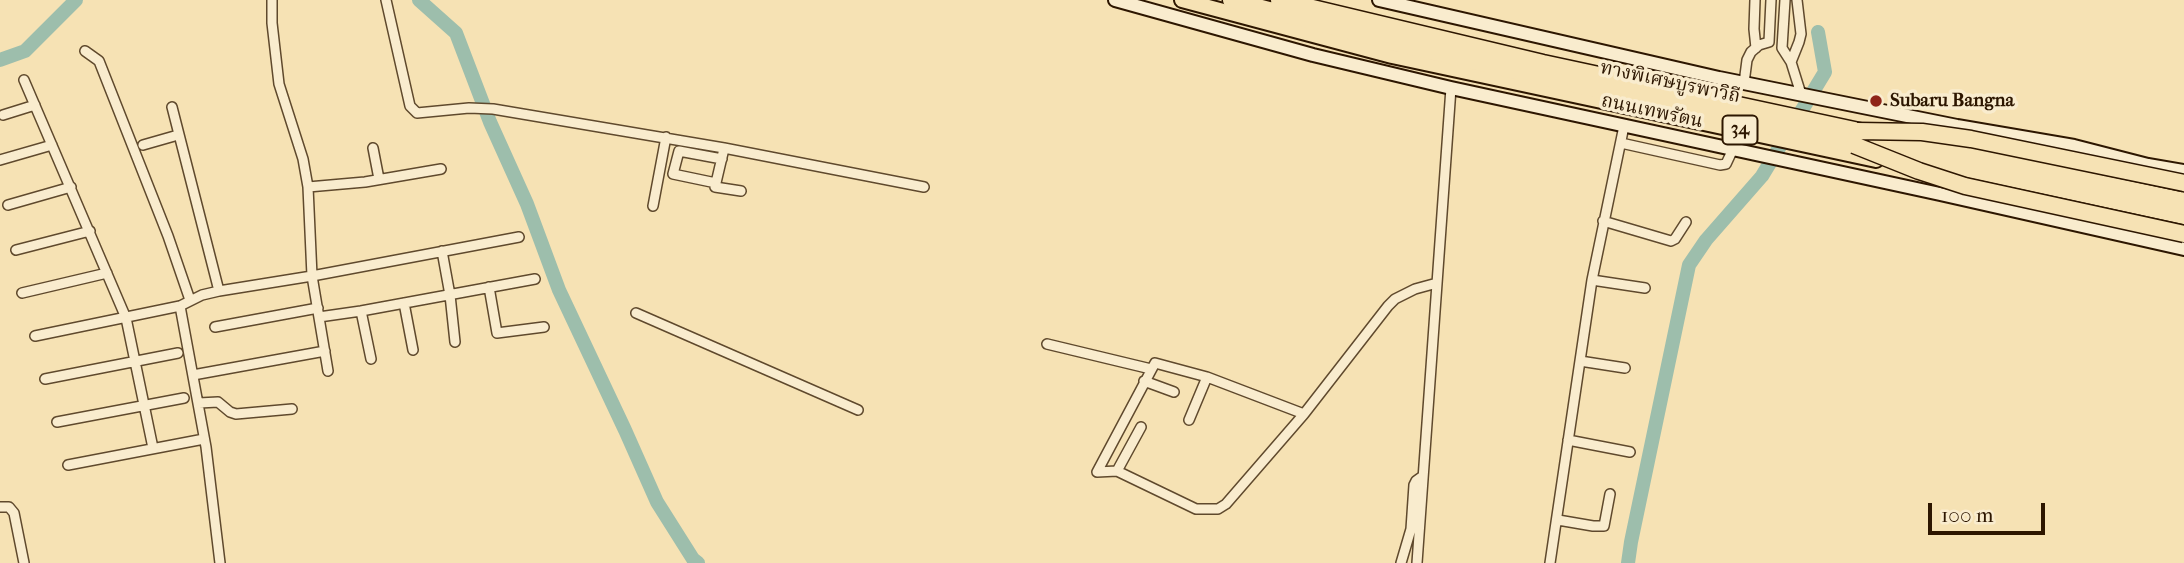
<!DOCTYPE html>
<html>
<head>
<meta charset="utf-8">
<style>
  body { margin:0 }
  #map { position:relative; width:2184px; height:563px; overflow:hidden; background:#f6e2b4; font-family:"IM FELL French Canon",serif }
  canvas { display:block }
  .scale { position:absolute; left:1928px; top:503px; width:117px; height:32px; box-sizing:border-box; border:4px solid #2d1600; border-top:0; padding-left:9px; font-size:21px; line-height:24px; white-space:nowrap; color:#2d1600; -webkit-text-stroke:5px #f9ecce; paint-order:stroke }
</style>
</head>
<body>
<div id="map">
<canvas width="2184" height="563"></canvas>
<div class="scale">100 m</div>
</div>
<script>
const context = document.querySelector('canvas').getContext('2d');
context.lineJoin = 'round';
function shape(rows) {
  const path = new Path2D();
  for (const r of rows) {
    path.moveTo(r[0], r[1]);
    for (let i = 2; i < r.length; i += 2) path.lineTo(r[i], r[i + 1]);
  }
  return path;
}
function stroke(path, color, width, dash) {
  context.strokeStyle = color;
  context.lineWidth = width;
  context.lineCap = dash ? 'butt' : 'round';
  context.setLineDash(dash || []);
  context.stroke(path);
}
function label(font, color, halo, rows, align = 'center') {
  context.font = font + ' "IM FELL French Canon","Noto Serif Thai",serif';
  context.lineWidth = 7;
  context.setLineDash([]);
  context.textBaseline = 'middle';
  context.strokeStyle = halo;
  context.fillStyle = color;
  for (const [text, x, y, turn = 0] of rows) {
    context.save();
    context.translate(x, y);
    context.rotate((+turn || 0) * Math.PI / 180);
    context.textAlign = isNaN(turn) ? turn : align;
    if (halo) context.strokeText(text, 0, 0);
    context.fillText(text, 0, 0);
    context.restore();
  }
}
const river = shape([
  [419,0,456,33,490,122,527,204,559,290,625,430,657,502,693,559,698,563],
  [0,60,25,51,76,0],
  [1628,563,1631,542,1689,265,1706,240,1762,176,1825,72,1818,32]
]);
const minor = shape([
  [272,0,272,23,279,84,303,159,308,187,312,276,328,371],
  [386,0,410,106,417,113,469,108,493,109,724,148,924,187],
  [1755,0,1754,29,1756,48],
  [1785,0,1782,48,1791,62,1801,94],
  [85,51,99,61,168,236,190,300],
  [1791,62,1799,42,1801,34,1797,0],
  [24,80,126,318,153,448],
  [1744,83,1747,60,1751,52,1759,45,1769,42,1771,0],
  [172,107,219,291],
  [3,115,35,105],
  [1621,143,1720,165,1726,164,1733,149],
  [143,145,178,135],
  [373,148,379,179],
  [723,153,715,187,741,191],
  [0,160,52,145],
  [716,183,673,174,679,151,722,159],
  [308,187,365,182,441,169],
  [8,205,71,187],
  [653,206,666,137],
  [1603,221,1671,241,1675,239,1686,222],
  [16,250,90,231],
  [442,251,450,295,455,342],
  [1592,280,1645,288],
  [489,287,497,333,544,327],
  [22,293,107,273],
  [404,303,413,350],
  [180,306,206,447,220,563],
  [361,311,371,359],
  [636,313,858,410],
  [319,317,361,311,535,279],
  [215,327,318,308],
  [35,336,180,306,202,295,219,291,312,276,519,237],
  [1047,344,1151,369],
  [1580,361,1625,368],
  [193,375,325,351],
  [45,379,178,353],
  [1144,381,1174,392],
  [199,403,218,402,230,412,236,414,292,409],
  [1189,420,1207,377],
  [57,422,184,398],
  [1141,427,1117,471,1196,509,1218,509,1226,504,1304,414,1388,306,1395,299,1415,289,1437,283],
  [1568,440,1630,452],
  [68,465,204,439],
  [1117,471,1097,472,1155,363,1207,377,1304,414],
  [0,507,9,507,14,513,24,563],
  [1558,520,1593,526,1604,526,1610,494],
  [1401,563,1411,529,1414,485,1416,481,1423,476],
  [1417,563,1451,88],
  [1550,563,1592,280,1624,126]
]);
const secondary = shape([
  [1115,0,1313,55,1451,88,1940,194,2184,249],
  [1379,0,1719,78,1957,126,2074,146,2148,165,2184,171]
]);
const trunk = shape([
  [1182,0,1392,56,1876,160]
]);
const motorway = shape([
  [1231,0,1387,41,1545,78,2184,216],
  [1279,0,1543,63,2184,201]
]);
const motorwayBridge = shape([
  [1857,131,1922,132,1971,139,2184,183],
  [1854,145,1919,171,1965,186,2184,234]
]);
const markers = [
  [1876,101,7,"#8f2418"]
];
const shields = [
  [1740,130,35]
];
const shieldNames = [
  ["34",1740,130]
];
const streetNames = [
  ["ทางพิเศษบูรพาวิถี",1670,83,12],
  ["ถนนเทพรัตน",1652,112,12]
];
const poiNames = [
  ["Subaru Bangna",1890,101]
];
stroke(river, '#9dbeac', 14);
stroke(minor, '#5f492d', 12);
stroke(secondary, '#2d1600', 16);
stroke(trunk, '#2d1600', 18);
stroke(motorway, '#2d1600', 19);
stroke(minor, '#f9ecce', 9);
stroke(secondary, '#f9ecce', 12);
stroke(trunk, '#f6e2b4', 14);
stroke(motorway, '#f6e2b4', 16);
stroke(motorwayBridge, '#2d1600', 19, []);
stroke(motorwayBridge, '#f6e2b4', 16);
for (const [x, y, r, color] of markers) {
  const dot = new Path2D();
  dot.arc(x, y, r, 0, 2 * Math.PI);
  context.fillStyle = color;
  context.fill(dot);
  stroke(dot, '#f9ecce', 2.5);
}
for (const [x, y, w] of shields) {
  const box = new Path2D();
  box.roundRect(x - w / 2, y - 14.5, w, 29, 5);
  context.fillStyle = '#f9ecce';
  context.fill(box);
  stroke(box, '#2d1600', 2);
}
label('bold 18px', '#2d1600', null, shieldNames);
label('19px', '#2d1600', '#f9ecce', streetNames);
label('bold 19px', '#2d1600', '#f9ecce', poiNames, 'left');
</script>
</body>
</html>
